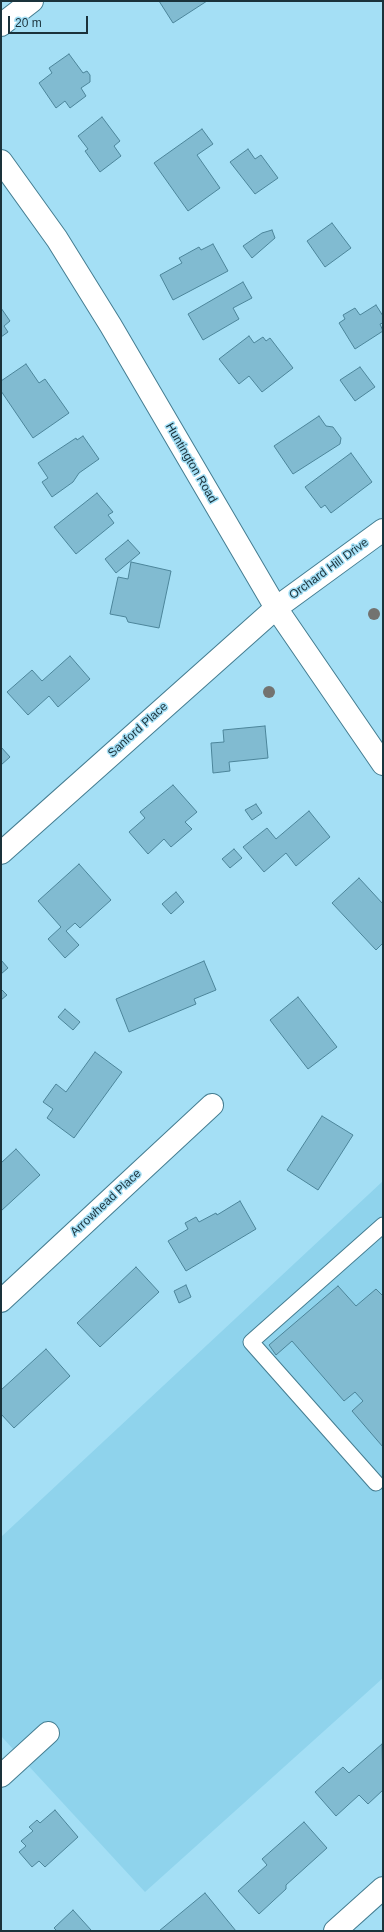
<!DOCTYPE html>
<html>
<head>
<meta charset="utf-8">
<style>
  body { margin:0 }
  #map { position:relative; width:384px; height:1932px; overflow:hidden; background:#a4dff5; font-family:Helvetica,sans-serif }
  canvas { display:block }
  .frame { position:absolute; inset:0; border:2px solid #1a323b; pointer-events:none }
  .scale { position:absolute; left:8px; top:16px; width:80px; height:18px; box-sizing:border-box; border:2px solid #1a323b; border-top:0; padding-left:5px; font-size:12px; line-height:14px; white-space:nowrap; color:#1a323b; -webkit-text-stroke:3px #a4dff5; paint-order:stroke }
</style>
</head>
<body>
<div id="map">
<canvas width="384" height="1932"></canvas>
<div class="frame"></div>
<div class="scale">20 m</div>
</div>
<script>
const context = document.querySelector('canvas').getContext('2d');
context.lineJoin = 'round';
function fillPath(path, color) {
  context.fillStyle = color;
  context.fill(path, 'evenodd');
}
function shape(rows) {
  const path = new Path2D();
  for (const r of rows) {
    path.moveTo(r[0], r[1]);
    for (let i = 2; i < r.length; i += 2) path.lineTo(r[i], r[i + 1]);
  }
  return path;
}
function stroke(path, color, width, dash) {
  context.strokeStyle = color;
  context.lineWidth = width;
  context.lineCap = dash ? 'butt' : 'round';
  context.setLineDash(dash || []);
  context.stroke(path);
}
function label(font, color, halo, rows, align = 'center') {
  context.font = font + ' Helvetica,sans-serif';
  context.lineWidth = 3;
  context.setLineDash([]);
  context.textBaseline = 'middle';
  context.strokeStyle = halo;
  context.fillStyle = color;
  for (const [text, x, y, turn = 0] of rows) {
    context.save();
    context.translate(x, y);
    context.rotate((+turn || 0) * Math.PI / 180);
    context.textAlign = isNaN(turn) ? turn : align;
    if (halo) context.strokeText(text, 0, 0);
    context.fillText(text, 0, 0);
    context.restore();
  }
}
const built = shape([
  [383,1181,383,1678,145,1892,1,1736,1,1537]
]);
const building = shape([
  [159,1,207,1,173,23,159,1],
  [69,54,83,73,87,71,90,75,90,82,81,88,86,96,70,108,65,101,56,108,39,83,52,73,49,68,69,54],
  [102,117,120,141,114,146,121,156,100,172,85,151,88,149,78,136,102,117],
  [202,129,213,144,197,155,220,188,188,211,154,163,202,129],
  [248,149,255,159,261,155,278,178,255,194,230,162,248,149],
  [332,223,351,248,325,267,307,241,332,223],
  [272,230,275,238,252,258,243,246,262,233,272,230],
  [213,244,228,271,173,300,160,275,182,263,179,258,199,247,201,250,213,244],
  [243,282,252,298,233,308,239,319,203,340,188,314,243,282],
  [376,305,383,316,383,323,380,324,383,331,355,349,339,323,345,319,343,315,355,308,360,315,376,305],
  [1,308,10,321,4,326,8,332,1,337,1,308],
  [249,336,254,343,263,337,266,341,270,338,293,368,262,392,249,376,239,384,219,359,249,336],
  [26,364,39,383,45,379,69,413,33,438,1,391,1,381,26,364],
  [360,367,375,387,355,401,340,380,360,367],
  [319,416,326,426,333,427,341,438,340,444,293,474,274,446,319,416],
  [83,436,99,459,79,473,73,482,52,497,42,482,48,478,38,463,76,438,77,440,83,436],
  [351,453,372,482,331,513,325,505,321,508,305,487,351,453],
  [97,493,113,512,108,515,114,523,76,554,54,527,97,493],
  [128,540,140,553,116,573,105,559,128,540],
  [131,562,171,571,159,628,128,622,126,617,110,614,118,577,128,579,131,562],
  [70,656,90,679,58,707,49,696,28,715,7,692,32,670,42,681,70,656],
  [265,726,268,758,229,762,230,771,213,773,211,743,224,742,223,730,265,726],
  [1,747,10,757,1,765,1,747],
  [173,785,197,812,185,822,192,829,171,847,164,839,148,854,129,832,145,818,140,812,173,785],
  [256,804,262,813,252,820,245,810,256,804],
  [309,811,330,837,296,866,286,853,264,872,243,847,267,828,276,839,309,811],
  [234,849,242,858,230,868,222,859,234,849],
  [79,864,111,900,80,928,75,923,66,931,79,945,65,958,48,939,61,927,38,901,79,864],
  [359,878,383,904,383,943,376,950,332,903,359,878],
  [176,892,184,902,171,914,162,904,176,892],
  [1,960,8,968,1,974,1,960],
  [204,961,216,990,194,999,196,1004,129,1032,116,999,204,961],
  [1,989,7,995,1,1000,1,989],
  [298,997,337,1047,308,1069,270,1020,298,997],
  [65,1009,80,1022,73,1030,58,1017,65,1009],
  [95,1052,122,1072,74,1138,47,1118,53,1109,43,1102,56,1084,66,1092,95,1052],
  [322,1116,353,1135,318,1190,287,1170,322,1116],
  [16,1149,40,1175,1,1211,1,1163,16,1149],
  [240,1201,256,1229,186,1271,168,1241,188,1229,185,1223,196,1217,199,1222,216,1213,217,1215,240,1201],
  [136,1267,159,1292,100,1347,77,1323,136,1267],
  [186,1285,191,1297,179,1303,174,1291,186,1285],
  [338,1286,356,1306,376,1289,383,1296,383,1447,352,1411,363,1401,355,1392,344,1401,292,1341,276,1355,269,1345,338,1286],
  [46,1349,70,1376,14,1428,1,1414,1,1390,46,1349],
  [382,1744,383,1790,368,1804,359,1795,336,1816,315,1792,343,1767,349,1773,382,1744],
  [55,1810,78,1837,45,1867,39,1861,32,1867,19,1852,26,1846,21,1841,33,1831,29,1827,37,1820,40,1823,55,1810],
  [304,1822,327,1848,286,1885,286,1889,259,1914,238,1891,267,1865,262,1859,304,1822],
  [205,1893,236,1931,159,1931,205,1893],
  [73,1910,91,1930,89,1931,57,1931,54,1928,73,1910]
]);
const service = shape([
  [376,1483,251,1342,383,1225]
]);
const minor = shape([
  [1,25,32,1],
  [1,853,276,608,383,530],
  [1,1301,212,1105],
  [1,1776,48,1733],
  [335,1931,383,1888]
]);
const secondary = shape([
  [1,161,57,239,111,326,276,608,383,764]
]);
const trees = [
  [374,614],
  [269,692]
];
const streetNames = [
  ["Huntington Road",191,463,60],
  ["Orchard Hill Drive",329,569,-36],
  ["Sanford Place",138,730,-42],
  ["Arrowhead Place",106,1203,-43]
];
fillPath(built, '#8fd3ec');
fillPath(building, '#81bbd1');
stroke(building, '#4c859a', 1);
stroke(service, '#447d91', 17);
stroke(minor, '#447d91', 24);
stroke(secondary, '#447d91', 24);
stroke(service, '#fff', 15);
stroke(minor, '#fff', 22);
stroke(secondary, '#fff', 22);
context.fillStyle = '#737370';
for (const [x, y] of trees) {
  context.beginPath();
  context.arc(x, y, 6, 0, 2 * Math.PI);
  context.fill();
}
label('12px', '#1a323b', '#a4dff5', streetNames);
</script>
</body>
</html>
